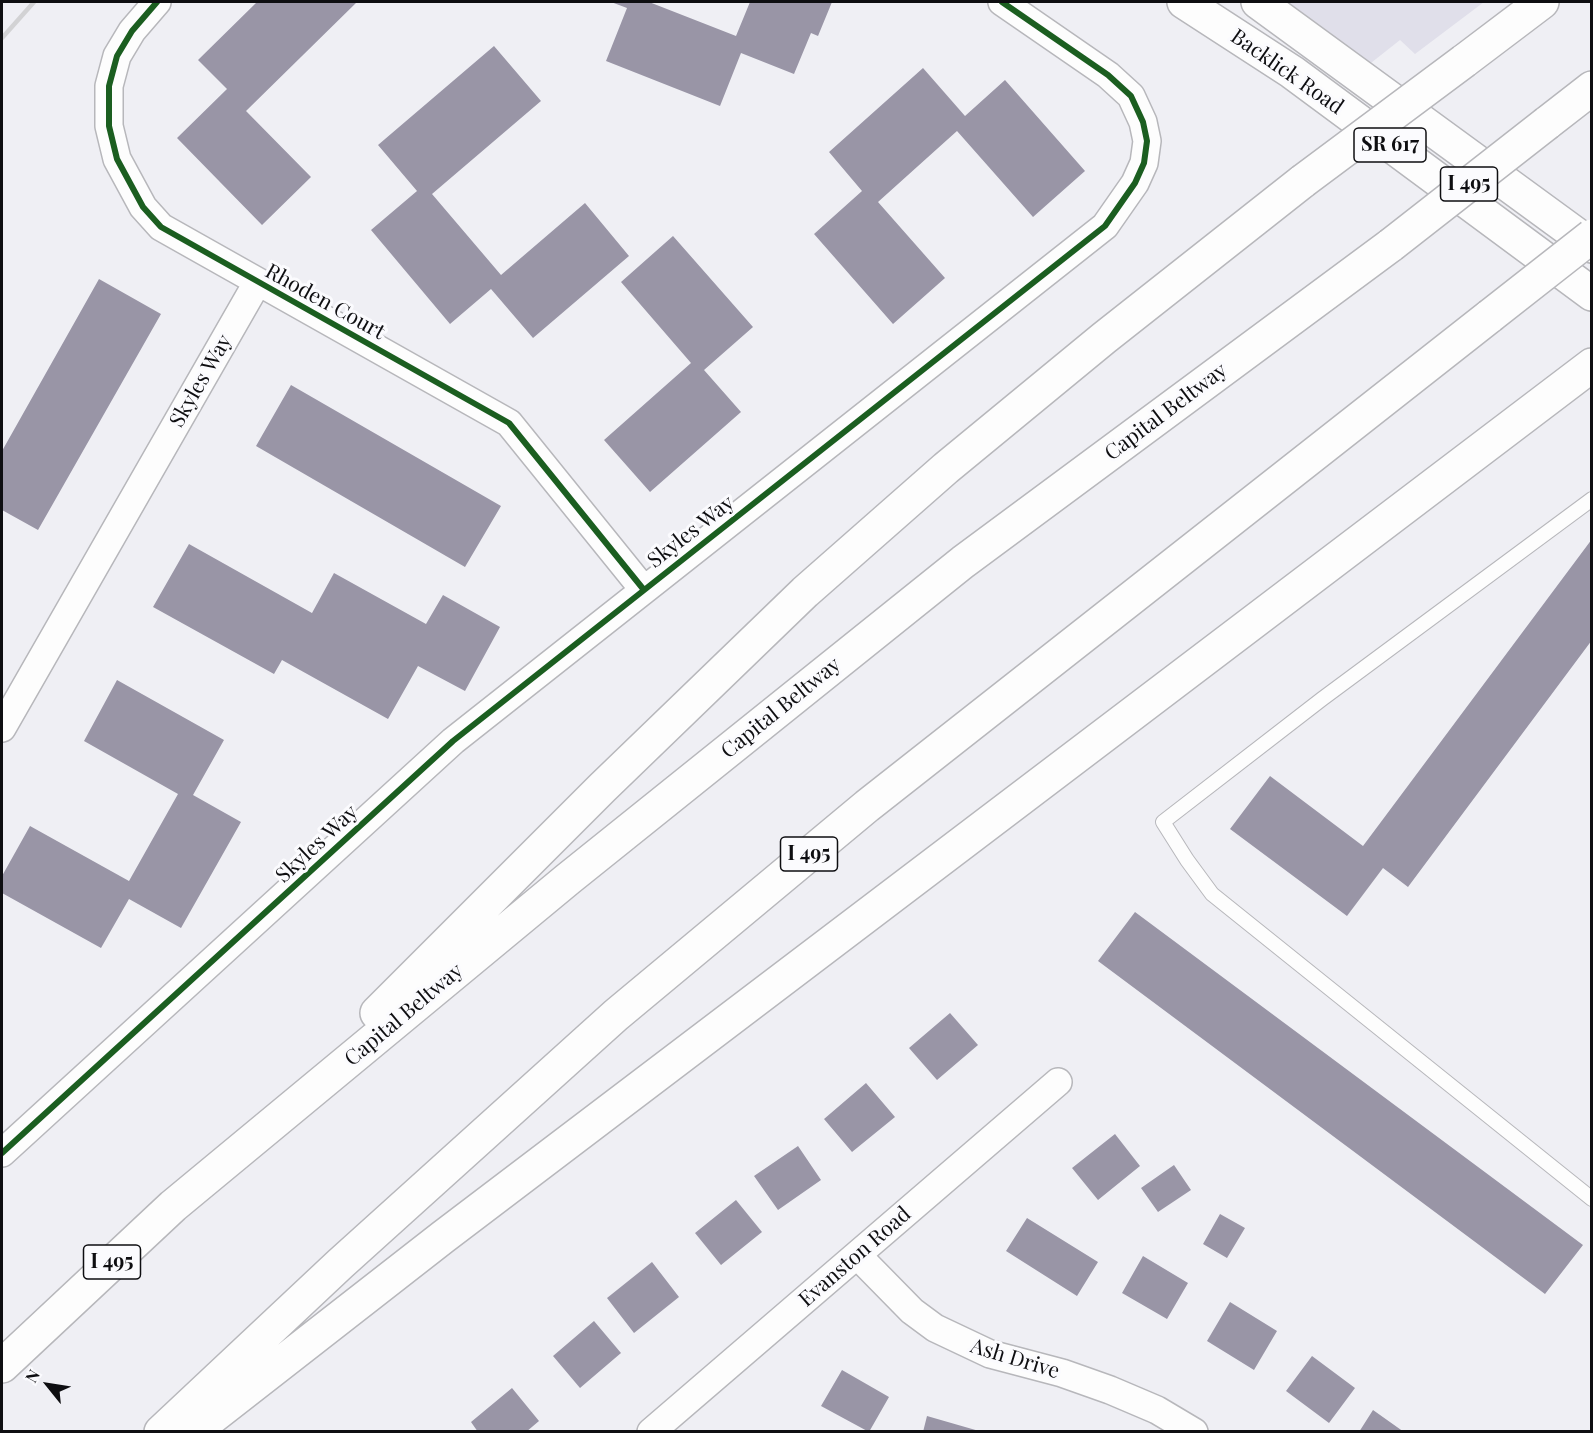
<!DOCTYPE html>
<html>
<head>
<meta charset="utf-8">
<style>
  body { margin:0 }
  #map { position:relative; width:1593px; height:1433px; overflow:hidden; background:#efeff4; font-family:"Playfair Display",serif }
  canvas { display:block }
  .frame { position:absolute; inset:0; border:3px solid #0e0e11; pointer-events:none }
  .north { position:absolute; left:18px; top:1355px; width:60px; height:60px; -webkit-text-stroke:4px #fbfbfe; paint-order:stroke; rotate:300deg; font-size:16px; font-weight:700; line-height:24px; text-align:center; color:#0e0e11 }
  .north::after { content:''; display:block; margin:auto; width:21px; height:27px; background:#0e0e11; clip-path:polygon(50% 0,100% 100%,50% 72%,0 100%) }
</style>
</head>
<body>
<div id="map">
<canvas width="1593" height="1433"></canvas>
<div class="frame"></div>
<div class="north">N</div>
</div>
<script>
const context = document.querySelector('canvas').getContext('2d');
context.lineJoin = 'round';
function fillPath(path, color) {
  context.fillStyle = color;
  context.fill(path, 'evenodd');
}
function shape(rows) {
  const path = new Path2D();
  for (const r of rows) {
    path.moveTo(r[0], r[1]);
    for (let i = 2; i < r.length; i += 2) path.lineTo(r[i], r[i + 1]);
  }
  return path;
}
function stroke(path, color, width, dash) {
  context.strokeStyle = color;
  context.lineWidth = width;
  context.lineCap = dash ? 'butt' : 'round';
  context.setLineDash(dash || []);
  context.stroke(path);
}
function label(font, color, halo, rows, align = 'center') {
  context.font = font + ' "Playfair Display",serif';
  context.lineWidth = 6;
  context.setLineDash([]);
  context.textBaseline = 'middle';
  context.strokeStyle = halo;
  context.fillStyle = color;
  for (const [text, x, y, turn = 0] of rows) {
    context.save();
    context.translate(x, y);
    context.rotate((+turn || 0) * Math.PI / 180);
    context.textAlign = isNaN(turn) ? turn : align;
    if (halo) context.strokeText(text, 0, 0);
    context.fillText(text, 0, 0);
    context.restore();
  }
}
const built = shape([
  [1269,2,1484,2,1415,54,1400,40,1357,74]
]);
const building = shape([
  [257,2,357,2,246,111,311,177,262,225,177,138,227,89,198,60],
  [611,2,649,2,736,36,750,2,832,2,818,36,811,33,794,74,741,53,720,106,606,61,627,8],
  [494,46,541,101,432,194,501,275,585,203,629,256,533,338,491,289,450,324,371,230,417,191,378,145],
  [923,68,965,116,1005,80,1085,171,1033,217,957,131,878,202,945,278,893,324,814,234,862,191,829,152],
  [673,236,753,327,704,370,741,412,650,492,604,440,691,363,621,282],
  [99,279,161,314,38,530,2,510,2,451],
  [291,385,501,506,465,567,256,446],
  [1592,539,1592,640,1408,887,1383,868,1347,916,1230,829,1270,776,1363,846],
  [189,544,312,613,334,573,426,624,443,595,500,627,465,691,418,666,388,719,282,660,274,674,153,607],
  [117,680,224,740,193,795,241,822,181,928,129,899,101,948,2,893,2,876,30,826,129,881,178,794,84,741],
  [1135,912,1583,1245,1545,1294,1098,961],
  [950,1013,978,1045,937,1080,909,1048],
  [866,1083,895,1117,852,1152,824,1119],
  [1115,1134,1140,1166,1098,1200,1072,1168],
  [798,1146,821,1180,778,1210,754,1176],
  [1174,1165,1191,1190,1158,1212,1141,1188],
  [736,1200,762,1232,721,1265,695,1233],
  [1220,1214,1245,1228,1227,1258,1203,1244],
  [1027,1218,1098,1262,1077,1296,1006,1251],
  [1143,1256,1188,1283,1167,1319,1122,1293],
  [652,1262,679,1297,634,1333,607,1298],
  [1230,1302,1277,1331,1254,1370,1207,1341],
  [594,1321,621,1353,580,1388,553,1356],
  [1312,1356,1355,1388,1329,1423,1286,1391],
  [842,1370,889,1397,869,1432,821,1406],
  [512,1388,539,1421,526,1432,478,1432,471,1422],
  [1373,1410,1404,1432,1359,1432],
  [927,1416,979,1431,979,1432,923,1432]
]);
const lane = shape([
  [1592,499,1322,699,1163,822,1187,860,1212,894,1592,1199]
]);
const street = shape([
  [157,2,132,31,117,56,109,86,109,126,117,159,143,207,161,227,509,423,644,590],
  [2,728,257,283],
  [2,1153,453,741,1105,226,1135,183,1144,163,1147,141,1143,122,1131,96,1108,75,1002,2],
  [857,1255,912,1311,935,1328,990,1354,1062,1373,1110,1390,1157,1410,1194,1432],
  [651,1432,1058,1082]
]);
const primary = shape([
  [1184,2,1292,72,1592,294],
  [1258,2,1592,246]
]);
const highway = shape([
  [1464,61,1542,2],
  [1547,123,1592,88],
  [377,1013,602,788,805,592,946,468,1104,338,1303,181],
  [2,1366,173,1206,568,879,963,562,1391,245],
  [161,1432,340,1264,616,1015,867,806,1490,316],
  [193,1432,443,1237,1592,365]
]);
const rail = shape([
  [2,38,34,2]
]);
const highwayBridge = shape([
  [1303,181,1464,61],
  [1391,245,1547,123],
  [1490,316,1592,236]
]);
const cycleway = shape([
  [157,2,132,31,117,56,109,86,109,126,117,159,143,207,161,227,509,423,644,590],
  [2,1153,453,741,1105,226,1135,183,1144,163,1147,141,1143,122,1131,96,1108,75,1002,2]
]);
const shields = [
  [1390,145,72],
  [1469,184,57],
  [809,854,57],
  [112,1262,57]
];
const shieldNames = [
  ["SR 617",1390,145],
  ["I 495",1469,184],
  ["I 495",809,854],
  ["I 495",112,1262]
];
const streetNames = [
  ["Backlick Road",1287,72,35],
  ["Rhoden Court",325,302,29],
  ["Skyles Way",201,381,-60],
  ["Capital Beltway",1166,412,-37],
  ["Skyles Way",691,532,-38],
  ["Capital Beltway",781,708,-39],
  ["Skyles Way",317,844,-43],
  ["Capital Beltway",404,1015,-40],
  ["Evanston Road",855,1257,-41],
  ["Ash Drive",1015,1359,17]
];
fillPath(built, '#e0dfea');
fillPath(building, '#9995a6');
stroke(lane, '#b7b7bb', 16);
stroke(street, '#b7b7bb', 30);
stroke(primary, '#b7b7bb', 36);
stroke(highway, '#b7b7bb', 36);
stroke(lane, '#fdfdfd', 14);
stroke(street, '#fdfdfd', 27);
stroke(primary, '#fdfdfd', 33);
stroke(highway, '#fdfdfd', 33);
stroke(rail, '#d2d2d4', 4.5);
stroke(highwayBridge, '#b7b7bb', 36, []);
stroke(highwayBridge, '#fdfdfd', 33);
stroke(cycleway, '#1b5e20', 6);
for (const [x, y, w] of shields) {
  const box = new Path2D();
  box.roundRect(x - w / 2, y - 17, w, 34, 4.5);
  context.fillStyle = '#fbfbfe';
  context.fill(box);
  stroke(box, '#0e0e11', 1.5);
}
label('bold 20px', '#0e0e11', null, shieldNames);
label('21px', '#0e0e11', '#fbfbfe', streetNames);
</script>
</body>
</html>
